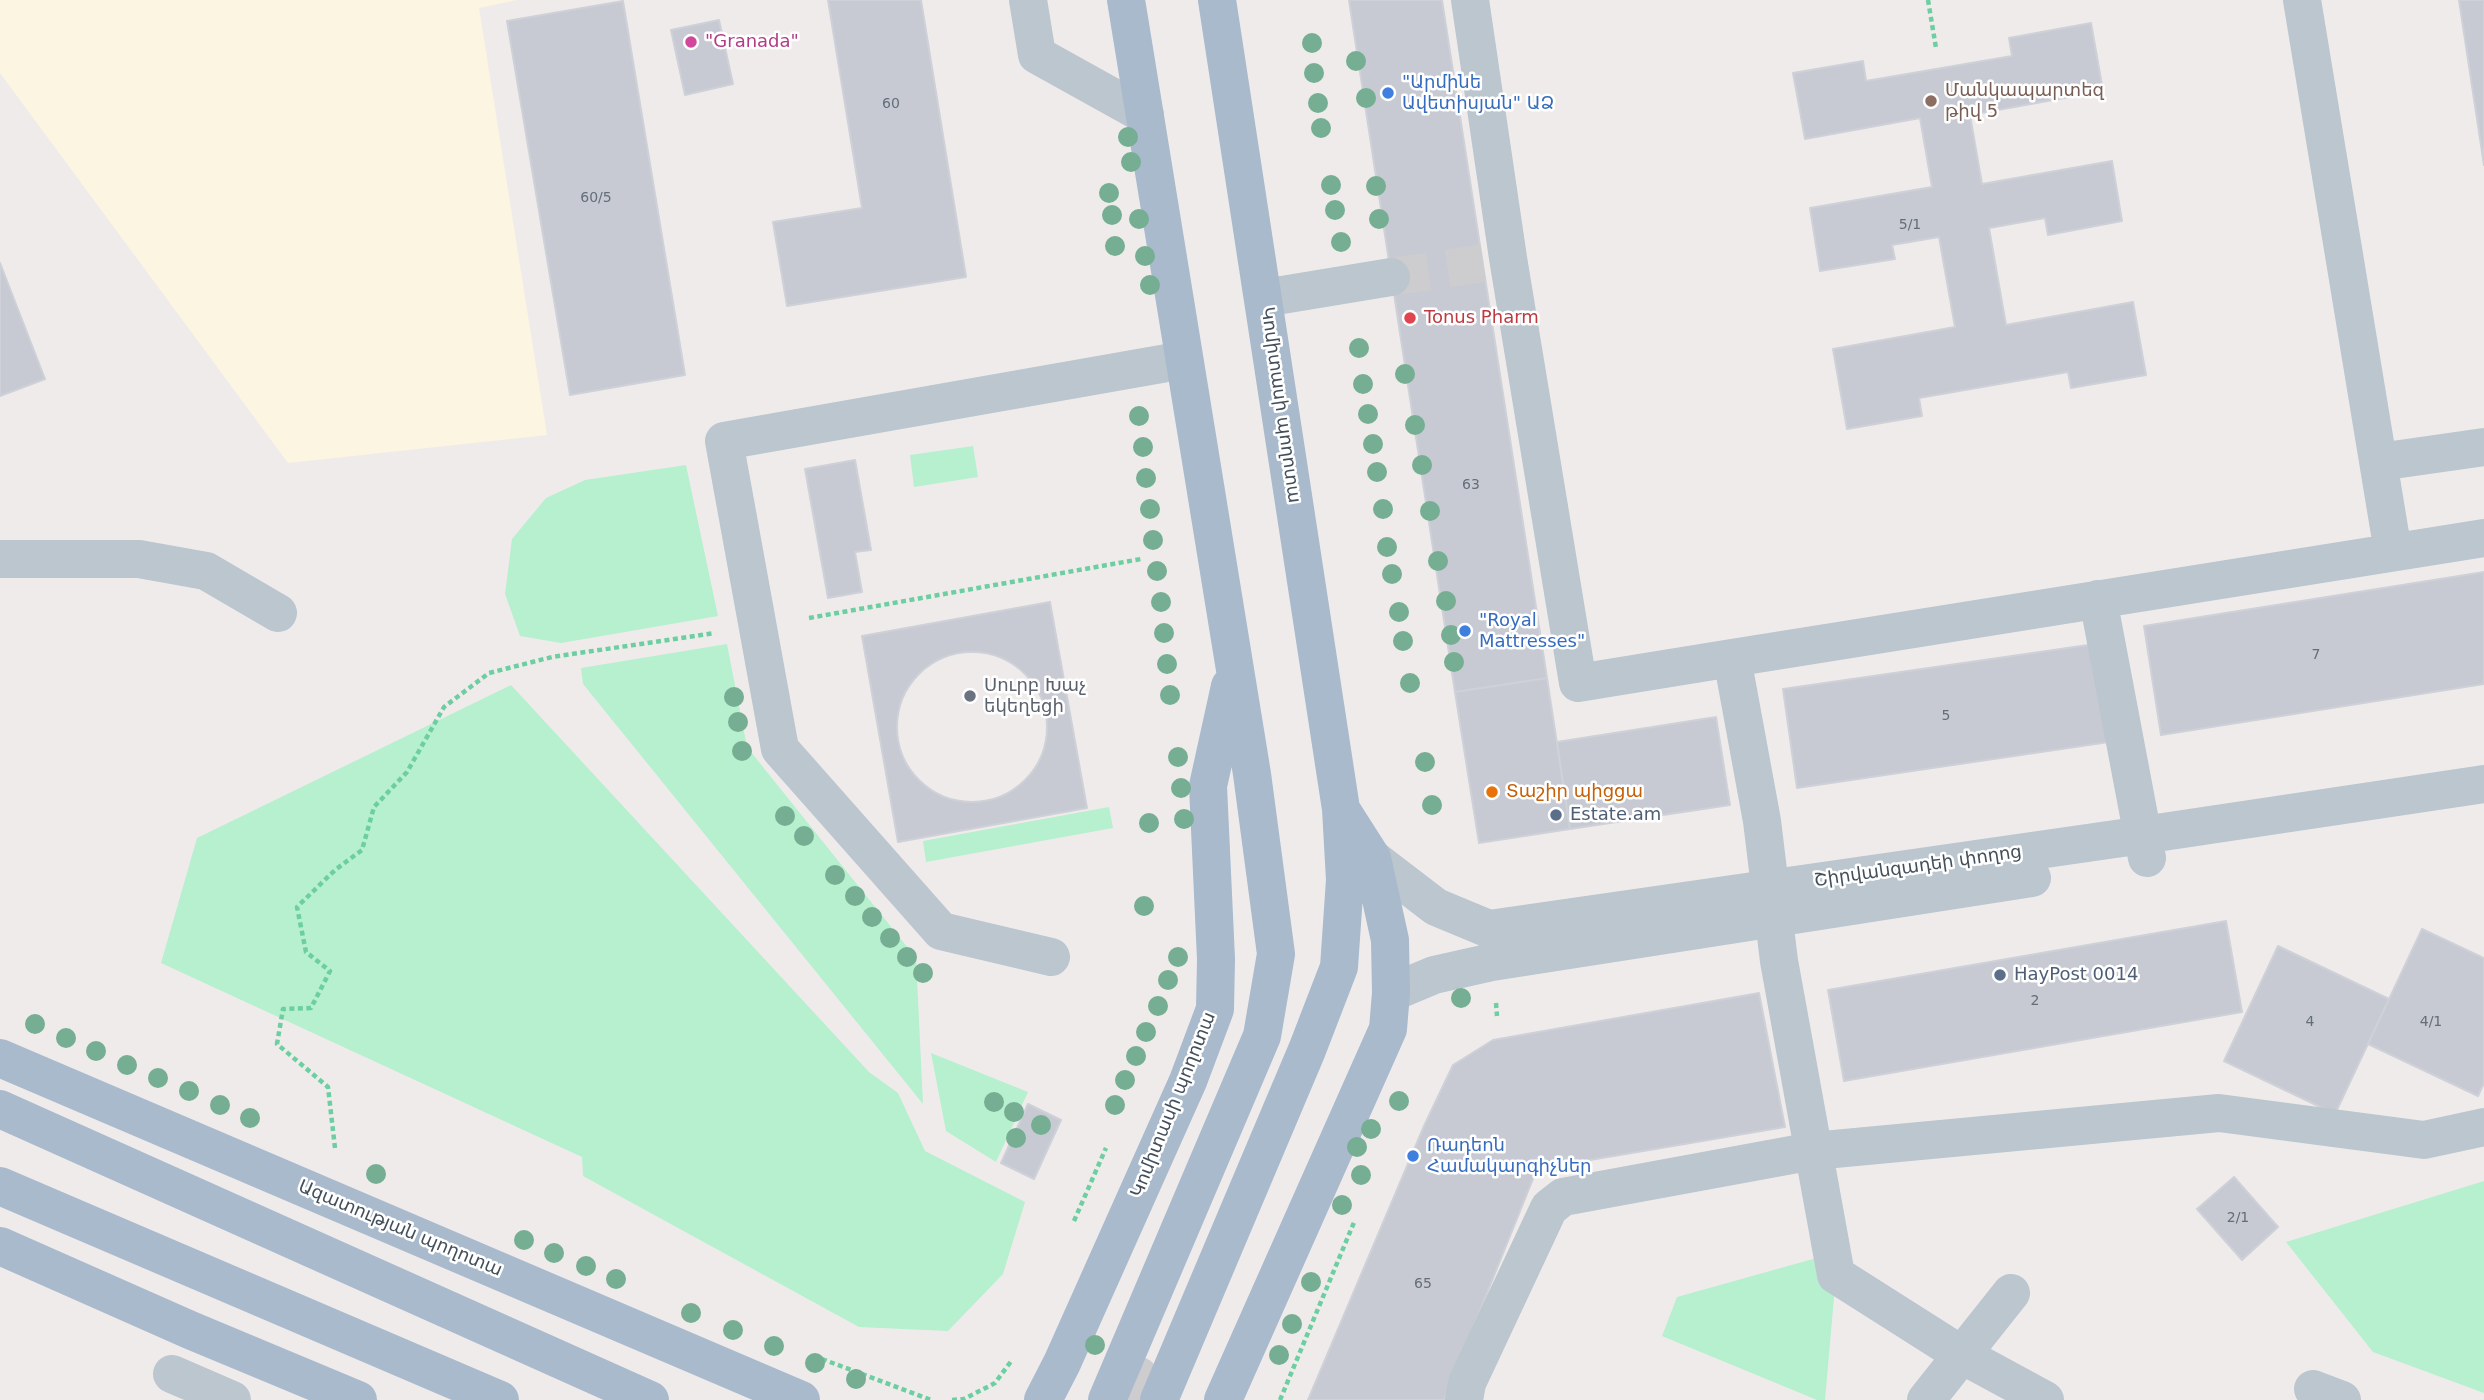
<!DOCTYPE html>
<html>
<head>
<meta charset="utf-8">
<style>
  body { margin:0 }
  canvas { display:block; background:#efebeb }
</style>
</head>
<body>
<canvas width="2484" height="1400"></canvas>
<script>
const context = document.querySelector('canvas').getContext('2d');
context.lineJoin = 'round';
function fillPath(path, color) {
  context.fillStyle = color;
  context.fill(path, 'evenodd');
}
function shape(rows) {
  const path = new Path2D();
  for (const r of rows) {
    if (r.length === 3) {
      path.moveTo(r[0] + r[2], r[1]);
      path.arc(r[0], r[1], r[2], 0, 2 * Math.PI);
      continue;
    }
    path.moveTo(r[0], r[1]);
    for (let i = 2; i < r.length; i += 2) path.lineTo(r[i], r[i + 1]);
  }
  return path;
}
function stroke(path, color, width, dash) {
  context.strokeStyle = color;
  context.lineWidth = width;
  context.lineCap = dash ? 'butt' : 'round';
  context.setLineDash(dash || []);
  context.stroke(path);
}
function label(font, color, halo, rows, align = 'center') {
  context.font = font + ' "DejaVu Sans","Noto Sans Armenian",sans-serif';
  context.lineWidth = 5;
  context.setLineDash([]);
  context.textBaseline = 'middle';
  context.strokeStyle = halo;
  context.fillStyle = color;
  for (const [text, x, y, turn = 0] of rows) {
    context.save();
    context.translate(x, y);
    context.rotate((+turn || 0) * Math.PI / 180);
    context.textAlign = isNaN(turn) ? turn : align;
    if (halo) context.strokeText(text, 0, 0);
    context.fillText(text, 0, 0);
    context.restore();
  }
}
const commercial = shape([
  [0,0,517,0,479,8,547,435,288,463,0,73]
]);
const green = shape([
  [973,446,978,477,914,487,910,455],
  [686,465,718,616,561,643,520,636,505,594,512,539,546,498,585,480],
  [727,644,747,747,916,958,923,1104,583,684,581,668],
  [511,685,869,1072,898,1093,925,1151,1025,1202,1003,1274,948,1331,859,1327,583,1176,582,1157,161,963,197,838],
  [1109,807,1113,828,926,862,923,841],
  [931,1053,1028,1092,996,1162,946,1131],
  [2484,1181,2484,1393,2373,1352,2286,1242],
  [1838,1252,1825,1400,1817,1400,1662,1336,1677,1297]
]);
const building = shape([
  [828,0,921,0,966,277,787,306,773,222,862,208,828,0],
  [1349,0,1442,0,1547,678,1455,692,1349,0],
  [2459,0,2484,0,2484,165,2459,0],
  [623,1,685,375,570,395,507,21,623,1],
  [719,20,733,84,685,95,671,30,719,20],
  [2091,23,2103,91,1970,115,1982,184,2112,161,2122,221,2048,235,2045,218,1989,228,2006,325,2133,302,2146,375,2071,388,2068,372,1919,398,1922,416,1847,429,1833,349,1955,327,1939,237,1892,245,1895,259,1820,271,1810,208,1932,187,1920,118,1805,139,1793,73,1863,61,1866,81,2012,56,2009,38,2091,23],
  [0,263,45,379,0,396,0,263],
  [855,460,871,550,855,552,862,592,828,598,805,469,855,460],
  [2484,572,2484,684,2161,735,2144,626,2484,572],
  [1050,602,1087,808,898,842,862,636,1050,602],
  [2095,644,2109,742,1797,788,1783,689,2095,644],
  [972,727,75],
  [1547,678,1570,829,1479,843,1455,692,1547,678],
  [1716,717,1730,805,1570,829,1557,742,1716,717],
  [2226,921,2242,1012,1844,1081,1828,990,2226,921],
  [2422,929,2484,958,2484,1083,2478,1096,2368,1044,2422,929],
  [2278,946,2389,999,2335,1114,2224,1061,2278,946],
  [1759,993,1785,1127,1537,1169,1444,1400,1308,1400,1424,1126,1453,1065,1493,1040,1759,993],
  [1028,1104,1061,1120,1034,1179,1001,1163,1028,1104],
  [2234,1177,2278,1227,2242,1260,2197,1209,2234,1177]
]);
const minorTunnel = shape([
  [1391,277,1483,263],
  [1130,1400,1130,1399,1134,1389,1139,1376,1132,1373,1127,1387,1130,1399]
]);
const path = shape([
  [1928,0,1936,48],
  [809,618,1141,559],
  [1496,1003,1497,1016],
  [335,1148,328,1087,277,1044,283,1009,311,1008,330,971,306,952,297,907,335,870,362,850,374,807,407,772,444,707,489,673,552,657,715,633],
  [1074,1221,1106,1148],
  [814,1356,931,1400],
  [952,1400,964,1399,995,1383,1012,1360],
  [1280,1400,1355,1220]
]);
const minor = shape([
  [1028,0,1037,55,1145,115],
  [1470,0,1508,258,1578,683,1732,658,1762,821,1779,961,1836,1275,1962,1355,2045,1400],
  [2302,0,2393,552],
  [1264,298,1391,277],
  [2379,462,2484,447],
  [0,559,139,559,206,571,278,613],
  [2098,599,2147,858],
  [1732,658,2484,538],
  [1372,858,1436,907,1489,929,2143,835,2484,784],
  [1051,957,941,931,780,749,724,441,1184,360],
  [1391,993,1434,975,1492,962,2032,878],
  [172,1374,232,1400],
  [2313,1389,2342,1400],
  [1464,1400,1467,1383,1549,1208,1563,1197,1813,1151,2219,1113,2424,1140,2484,1127],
  [1926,1400,2011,1293]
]);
const major = shape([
  [0,1058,801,1400],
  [0,1109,650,1400],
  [0,1186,500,1400],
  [0,1246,190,1330,358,1400],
  [1043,1400,1062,1363,1188,1081,1215,1009,1216,959,1208,786,1230,686],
  [1107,1400,1262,1036,1276,954,1252,774,1126,0],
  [1159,1400,1307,1050,1339,967,1345,880,1341,809,1217,0],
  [1223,1400,1388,1029,1391,993,1390,940,1372,858,1342,811]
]);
const trees = [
  [1312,43],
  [1356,61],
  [1314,73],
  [1366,98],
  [1318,103],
  [1321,128],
  [1128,137],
  [1131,162],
  [1331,185],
  [1376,186],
  [1109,193],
  [1335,210],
  [1112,215],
  [1139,219],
  [1379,219],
  [1341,242],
  [1115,246],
  [1145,256],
  [1150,285],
  [1359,348],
  [1405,374],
  [1363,384],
  [1368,414],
  [1139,416],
  [1415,425],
  [1373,444],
  [1143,447],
  [1422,465],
  [1377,472],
  [1146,478],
  [1150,509],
  [1383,509],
  [1430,511],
  [1153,540],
  [1387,547],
  [1438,561],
  [1157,571],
  [1392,574],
  [1446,601],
  [1161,602],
  [1399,612],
  [1164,633],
  [1451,635],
  [1403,641],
  [1454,662],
  [1167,664],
  [1410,683],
  [1170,695],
  [734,697],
  [738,722],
  [742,751],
  [1178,757],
  [1425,762],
  [1181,788],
  [1432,805],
  [785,816],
  [1184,819],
  [1149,823],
  [804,836],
  [835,875],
  [855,896],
  [1144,906],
  [872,917],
  [890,938],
  [907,957],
  [1178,957],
  [923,973],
  [1168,980],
  [1461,998],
  [1158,1006],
  [35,1024],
  [1146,1032],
  [66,1038],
  [96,1051],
  [1136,1056],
  [127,1065],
  [158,1078],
  [1125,1080],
  [189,1091],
  [1399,1101],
  [994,1102],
  [220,1105],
  [1115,1105],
  [1014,1112],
  [250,1118],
  [1041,1125],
  [1371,1129],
  [1016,1138],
  [1357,1147],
  [376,1174],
  [1361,1175],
  [1342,1205],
  [524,1240],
  [554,1253],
  [586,1266],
  [616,1279],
  [1311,1282],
  [691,1313],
  [1292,1324],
  [733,1330],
  [1095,1345],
  [774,1346],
  [1279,1355],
  [815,1363],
  [856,1379]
];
const markers = [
  [691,42,7,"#d1479c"],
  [1388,93,7,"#3f7fe0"],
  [1931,101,7,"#8d6e63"],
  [1410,318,7,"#e0444e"],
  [1465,631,7,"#3f7fe0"],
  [970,696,7,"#6b7280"],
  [1492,792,7,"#e8710a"],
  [1556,815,7,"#5c6f8a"],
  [2000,975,7,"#5c6f8a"],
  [1413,1156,7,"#3f7fe0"]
];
const numberNames = [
  ["60",891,104],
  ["60/5",596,198],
  ["5/1",1910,225],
  ["63",1471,485],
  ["7",2316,655],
  ["5",1946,716],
  ["2",2035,1001],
  ["4",2310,1022],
  ["4/1",2431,1022],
  ["2/1",2238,1218],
  ["65",1423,1284]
];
const hotelNames = [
  ["\"Granada\"",705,42]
];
const shopNames = [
  ["\"Արմինե",1402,83],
  ["Ավետիսյան\" ԱՁ",1402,104],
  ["\"Royal",1479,621],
  ["Mattresses\"",1479,642],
  ["Ռադեոն",1427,1146],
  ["Համակարգիչներ",1427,1167]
];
const educationNames = [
  ["Մանկապարտեզ",1945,91],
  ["թիվ 5",1945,112]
];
const healthNames = [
  ["Tonus Pharm",1424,318]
];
const streetNames = [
  ["Կոմիտասի պողոտա",1280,405,82],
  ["Շիրվանզադեի փողոց",1918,867,-8],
  ["Կոմիտասի պողոտա",1174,1105,-68],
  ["Ազատության պողոտա",400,1229,23]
];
const worshipNames = [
  ["Սուրբ Խաչ",984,686],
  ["եկեղեցի",984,707]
];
const foodNames = [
  ["Տաշիր պիցցա",1506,792]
];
const serviceNames = [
  ["Estate.am",1570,815],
  ["HayPost 0014",2014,975]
];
fillPath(commercial, '#fcf5e2');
fillPath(green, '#b6f0ce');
fillPath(building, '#c7cad2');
stroke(building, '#cfd1d8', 2);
stroke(minorTunnel, '#cdccce', 38, [38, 19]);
stroke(path, '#6dcfa1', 4.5, [5, 3.5]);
stroke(minor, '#bbc6cf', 38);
stroke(major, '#a9bacd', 38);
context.fillStyle = '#75ae92';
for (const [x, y] of trees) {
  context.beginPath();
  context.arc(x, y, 10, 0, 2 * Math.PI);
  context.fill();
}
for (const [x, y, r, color] of markers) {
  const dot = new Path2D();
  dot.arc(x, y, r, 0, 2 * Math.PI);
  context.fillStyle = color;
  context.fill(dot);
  stroke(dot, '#fff', 2.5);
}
label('14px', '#646e78', null, numberNames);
label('18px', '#b23c85', '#fff', hotelNames, 'left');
label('18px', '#366cbe', '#fff', shopNames, 'left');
label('18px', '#785e54', '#fff', educationNames, 'left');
label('18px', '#be3a42', '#fff', healthNames, 'left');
label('18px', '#434f5a', '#fff', streetNames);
label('18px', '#5b616d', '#fff', worshipNames, 'left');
label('18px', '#c56008', '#fff', foodNames, 'left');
label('18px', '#4e5e75', '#fff', serviceNames, 'left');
</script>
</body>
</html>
